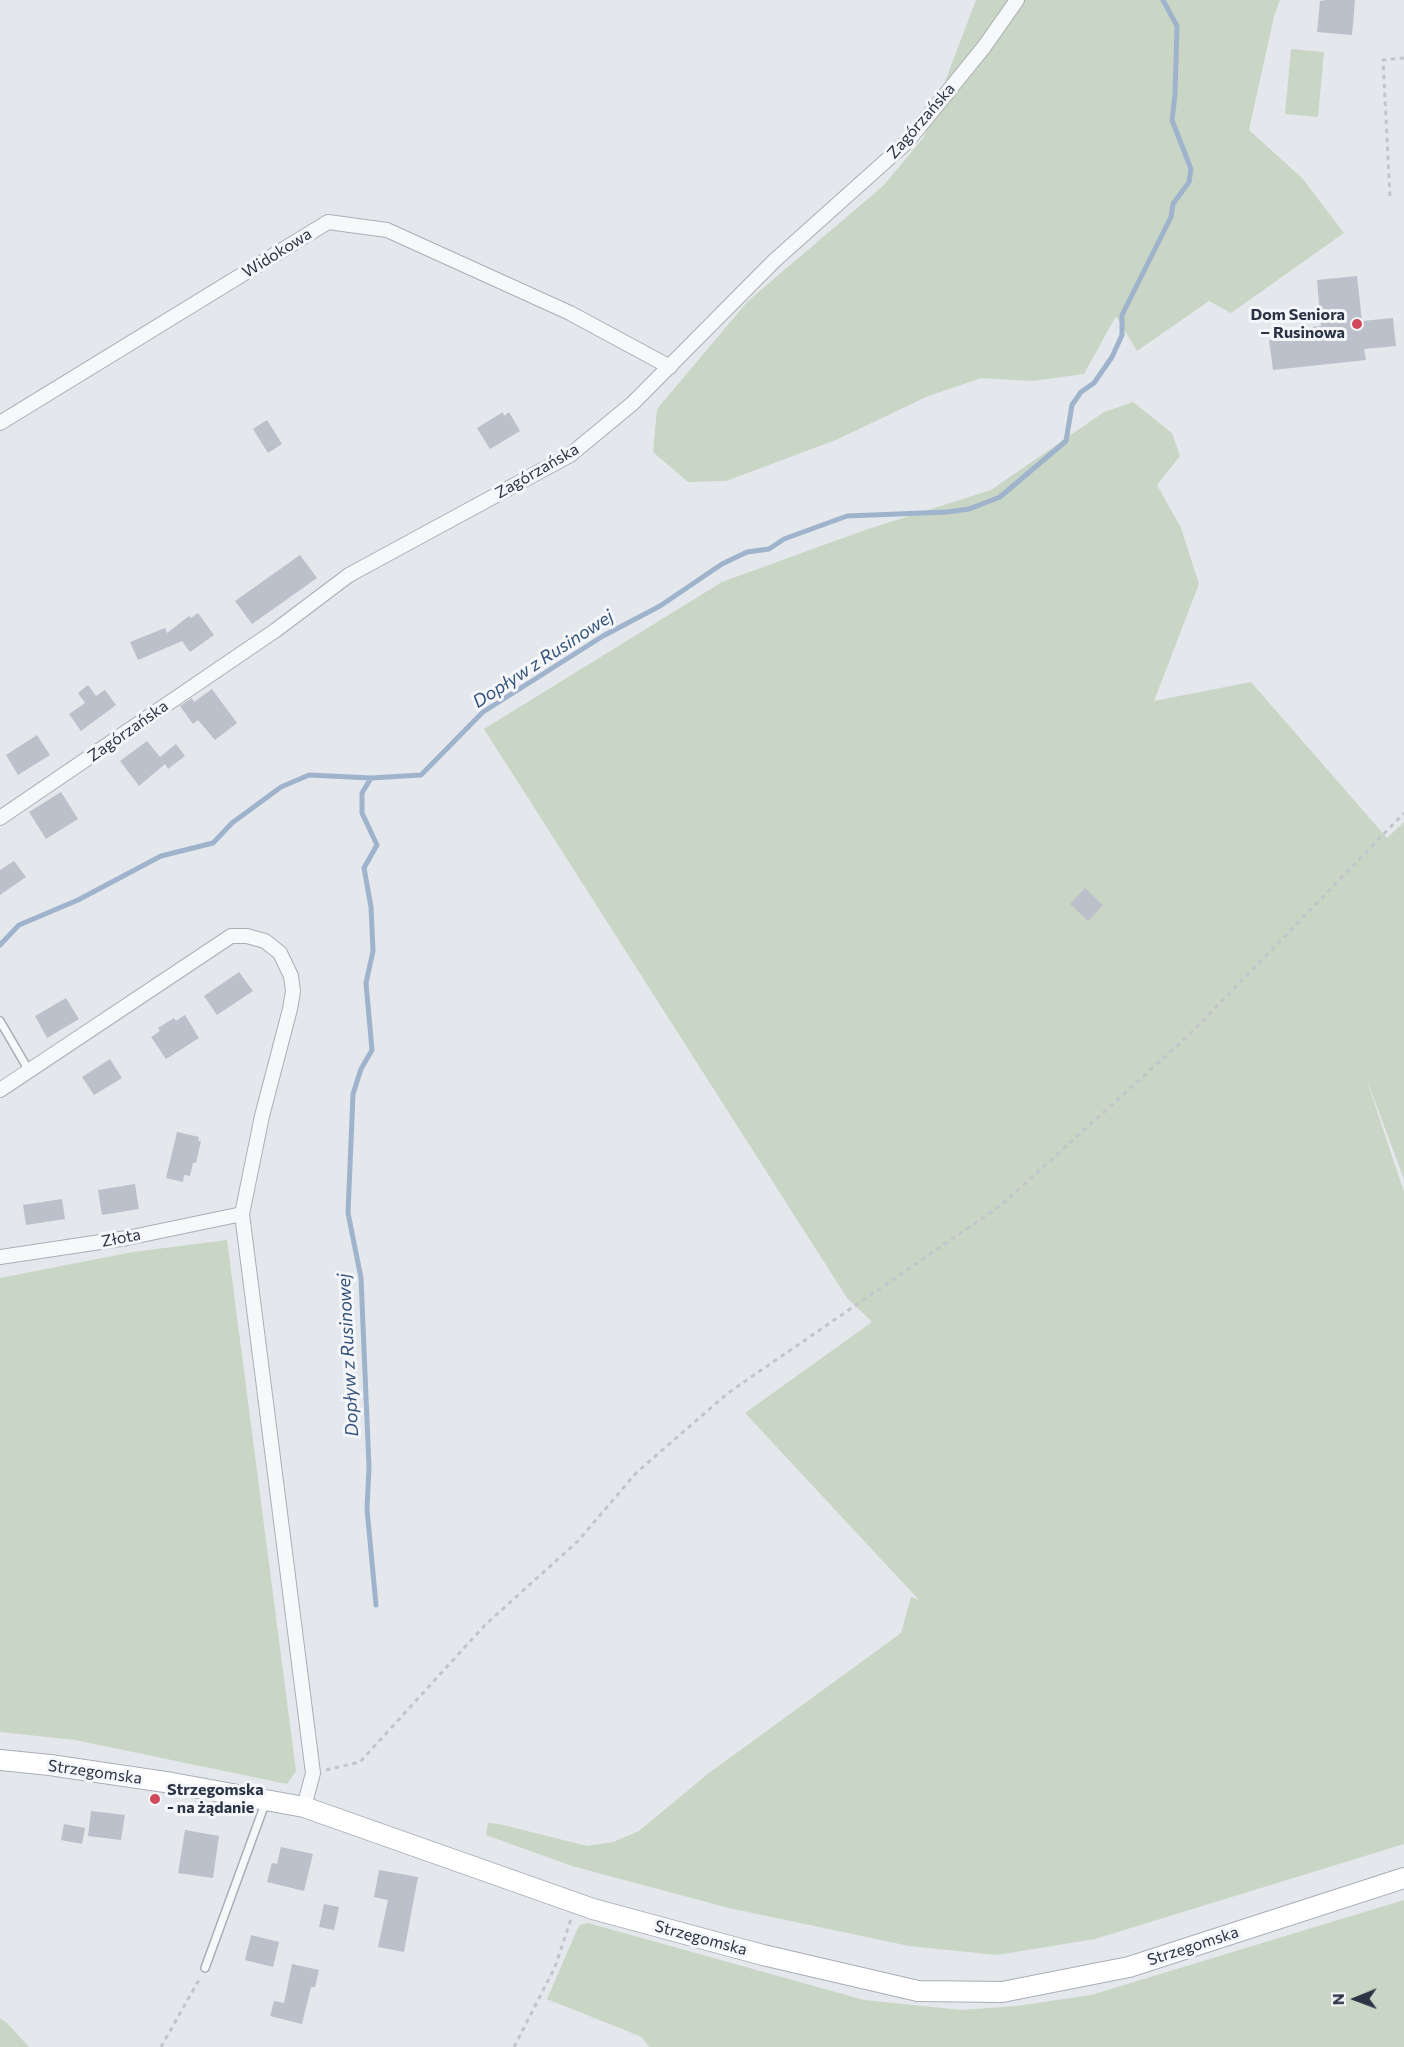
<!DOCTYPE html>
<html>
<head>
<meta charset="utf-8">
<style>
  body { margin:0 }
  #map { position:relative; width:1404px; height:2047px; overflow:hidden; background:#e4e7ec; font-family:Commissioner,sans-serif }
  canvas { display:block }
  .north { position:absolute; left:1326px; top:1969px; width:60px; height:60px; -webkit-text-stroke:4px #f4f6f9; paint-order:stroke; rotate:269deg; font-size:16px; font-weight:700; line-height:24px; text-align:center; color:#2b3445 }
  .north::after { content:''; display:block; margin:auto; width:21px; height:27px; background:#2b3445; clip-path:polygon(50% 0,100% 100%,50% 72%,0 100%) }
</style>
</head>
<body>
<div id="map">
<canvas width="1404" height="2047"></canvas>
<div class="north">N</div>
</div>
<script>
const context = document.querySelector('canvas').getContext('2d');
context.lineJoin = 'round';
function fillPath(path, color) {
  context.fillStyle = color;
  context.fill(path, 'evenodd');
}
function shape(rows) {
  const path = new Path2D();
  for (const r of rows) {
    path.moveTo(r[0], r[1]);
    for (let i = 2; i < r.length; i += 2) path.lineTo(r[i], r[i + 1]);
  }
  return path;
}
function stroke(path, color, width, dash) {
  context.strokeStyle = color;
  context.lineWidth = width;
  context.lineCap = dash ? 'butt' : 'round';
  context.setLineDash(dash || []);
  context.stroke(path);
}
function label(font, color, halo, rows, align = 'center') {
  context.font = font + ' Commissioner,sans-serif';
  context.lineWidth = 6;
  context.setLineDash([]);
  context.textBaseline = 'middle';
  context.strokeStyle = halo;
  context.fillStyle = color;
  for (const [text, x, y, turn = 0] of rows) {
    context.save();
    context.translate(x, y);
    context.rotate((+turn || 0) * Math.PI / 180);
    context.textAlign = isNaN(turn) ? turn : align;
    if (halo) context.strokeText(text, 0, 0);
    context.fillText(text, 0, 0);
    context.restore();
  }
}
const green = shape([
  [976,0,1280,0,1274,16,1249,130,1302,178,1344,233,1231,313,1209,301,1137,351,1116,316,1084,374,1032,381,981,378,926,397,838,439,726,481,688,482,653,452,657,409,748,301,883,186,924,137],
  [1291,49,1324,52,1318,117,1285,114],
  [1133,402,1172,433,1180,456,1157,485,1181,528,1199,584,1154,701,1251,682,1387,838,1404,822,1404,1179,1365,1075,1404,1192,1404,1844,1095,1939,997,1955,909,1946,729,1908,572,1866,486,1835,488,1823,499,1824,587,1846,613,1842,639,1831,709,1773,901,1633,911,1597,919,1600,745,1413,872,1322,847,1298,484,729,722,582,865,530,991,490,1104,412],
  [227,1240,296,1771,287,1784,75,1740,0,1732,0,1278,133,1252],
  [1404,1900,1404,2047,649,2047,642,2037,547,1999,577,1930,580,1925,588,1923,864,2000,962,2010,1016,2006,1091,1995],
  [0,2018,6,2022,29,2047,0,2047]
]);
const stream = shape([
  [0,945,19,925,78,900,161,856,213,843,232,823,281,787,309,775,371,778],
  [376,1605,367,1509,369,1467,361,1278,348,1213,353,1094,361,1069,372,1050,366,983,373,951,371,907,364,868,377,845,362,813,362,793,371,778,421,775,483,712,603,636,660,606,722,564,747,552,769,549,784,539,847,516,947,512,969,509,1000,497,1066,441,1072,405,1081,392,1094,383,1112,357,1122,335,1122,315,1171,217,1173,204,1189,182,1191,169,1172,120,1175,95,1177,26,1163,0]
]);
const building = shape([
  [1326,0,1355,0,1352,35,1317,32,1320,1],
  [1357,276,1362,321,1393,318,1396,346,1364,349,1366,360,1273,370,1269,340,1290,339,1289,329,1321,326,1317,280],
  [503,412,504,416,509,412,520,431,490,449,477,428],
  [267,420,282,444,268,453,253,429],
  [300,555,317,578,252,624,235,601],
  [198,613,214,635,190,652,182,641,138,660,130,642,165,628,167,633,189,616,191,618],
  [88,685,96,696,105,690,116,705,81,731,69,714,85,703,78,693],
  [212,689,237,723,215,740,198,720,193,724,180,706,192,698,194,702],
  [37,735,50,755,18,775,6,755],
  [147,741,160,757,176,744,185,756,168,769,165,764,139,786,120,761],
  [61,792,78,819,46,839,29,812],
  [14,861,26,877,0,895,0,870],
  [1085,888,1103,905,1088,921,1070,904],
  [239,972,253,991,217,1015,204,996],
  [66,998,79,1019,47,1038,35,1016],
  [185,1015,199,1038,166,1059,151,1037,160,1031,158,1028,174,1018,176,1021],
  [110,1059,122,1078,94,1095,82,1077],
  [177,1132,199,1137,198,1141,201,1141,196,1163,193,1163,190,1176,184,1175,183,1182,166,1178],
  [135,1184,139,1209,102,1215,98,1190],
  [62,1199,65,1219,26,1225,23,1205],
  [91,1811,125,1815,121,1840,88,1836],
  [64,1824,85,1828,82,1844,61,1840],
  [185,1830,219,1836,213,1878,178,1873],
  [281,1847,313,1854,304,1891,267,1882,272,1863,277,1864],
  [379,1870,418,1877,404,1952,378,1947,388,1900,374,1897],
  [324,1904,339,1907,334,1930,319,1927],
  [251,1935,279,1942,273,1967,245,1960],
  [292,1964,319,1970,315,1987,311,1987,302,2024,270,2016,274,2001,284,2003]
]);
const path = shape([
  [1390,196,1383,60,1404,58],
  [326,1770,360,1762,485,1625,578,1541,637,1472,728,1393,1000,1206,1190,1034,1404,813],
  [161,2047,200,1978],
  [514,2047,555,1967,571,1919]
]);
const service = shape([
  [0,1021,28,1069],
  [205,1968,266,1801]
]);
const minor = shape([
  [0,423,328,222,387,230,570,313,670,367],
  [0,818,276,630,349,575,570,455,633,403,774,261,907,142,984,47,1017,0],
  [0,1090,231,936,247,936,265,941,280,953,291,976,293,991,290,1009,262,1116,242,1214,313,1773,304,1807],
  [0,1257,127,1238,242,1214]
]);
const secondary = shape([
  [0,1760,50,1765,172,1783,304,1807,593,1909,763,1955,918,1991,1002,1992,1129,1967,1404,1878]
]);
const markers = [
  [1357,324,6,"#d1495b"],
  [155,1799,6,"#d1495b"]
];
const streetNames = [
  ["Zagórzańska",921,121,-49],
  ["Widokowa",277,253,-32],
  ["Zagórzańska",537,471,-30],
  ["Zagórzańska",128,731,-35],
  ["Złota",121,1238,-11],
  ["Strzegomska",95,1772,8],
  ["Strzegomska",701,1938,15],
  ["Strzegomska",1193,1946,-18]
];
const poiNames = [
  ["Dom Seniora",1345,315],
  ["– Rusinowa",1345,333],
  ["Strzegomska",167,1790,"left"],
  ["- na żądanie",167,1808,"left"]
];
const waterNames = [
  ["Dopływ z Rusinowej",543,659,-33],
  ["Dopływ z Rusinowej",348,1355,-93]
];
fillPath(green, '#c9d6c5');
stroke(stream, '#9fb4cc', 5);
fillPath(building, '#bbc0ca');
stroke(service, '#a9aeb7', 10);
stroke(minor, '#a9aeb7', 16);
stroke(secondary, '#a9aeb7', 22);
stroke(path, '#c2c5cb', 3, [4.5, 4.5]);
stroke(service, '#f7f8fa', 7);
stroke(minor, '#f7f8fa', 14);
stroke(secondary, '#fff', 20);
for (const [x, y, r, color] of markers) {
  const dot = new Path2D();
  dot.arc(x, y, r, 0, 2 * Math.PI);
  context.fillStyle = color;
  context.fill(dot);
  stroke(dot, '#f4f6f9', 2);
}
label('16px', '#2b3445', '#f4f6f9', streetNames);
label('bold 16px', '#2b3445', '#f4f6f9', poiNames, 'right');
label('italic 18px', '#34527a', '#f4f6f9', waterNames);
</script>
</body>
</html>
